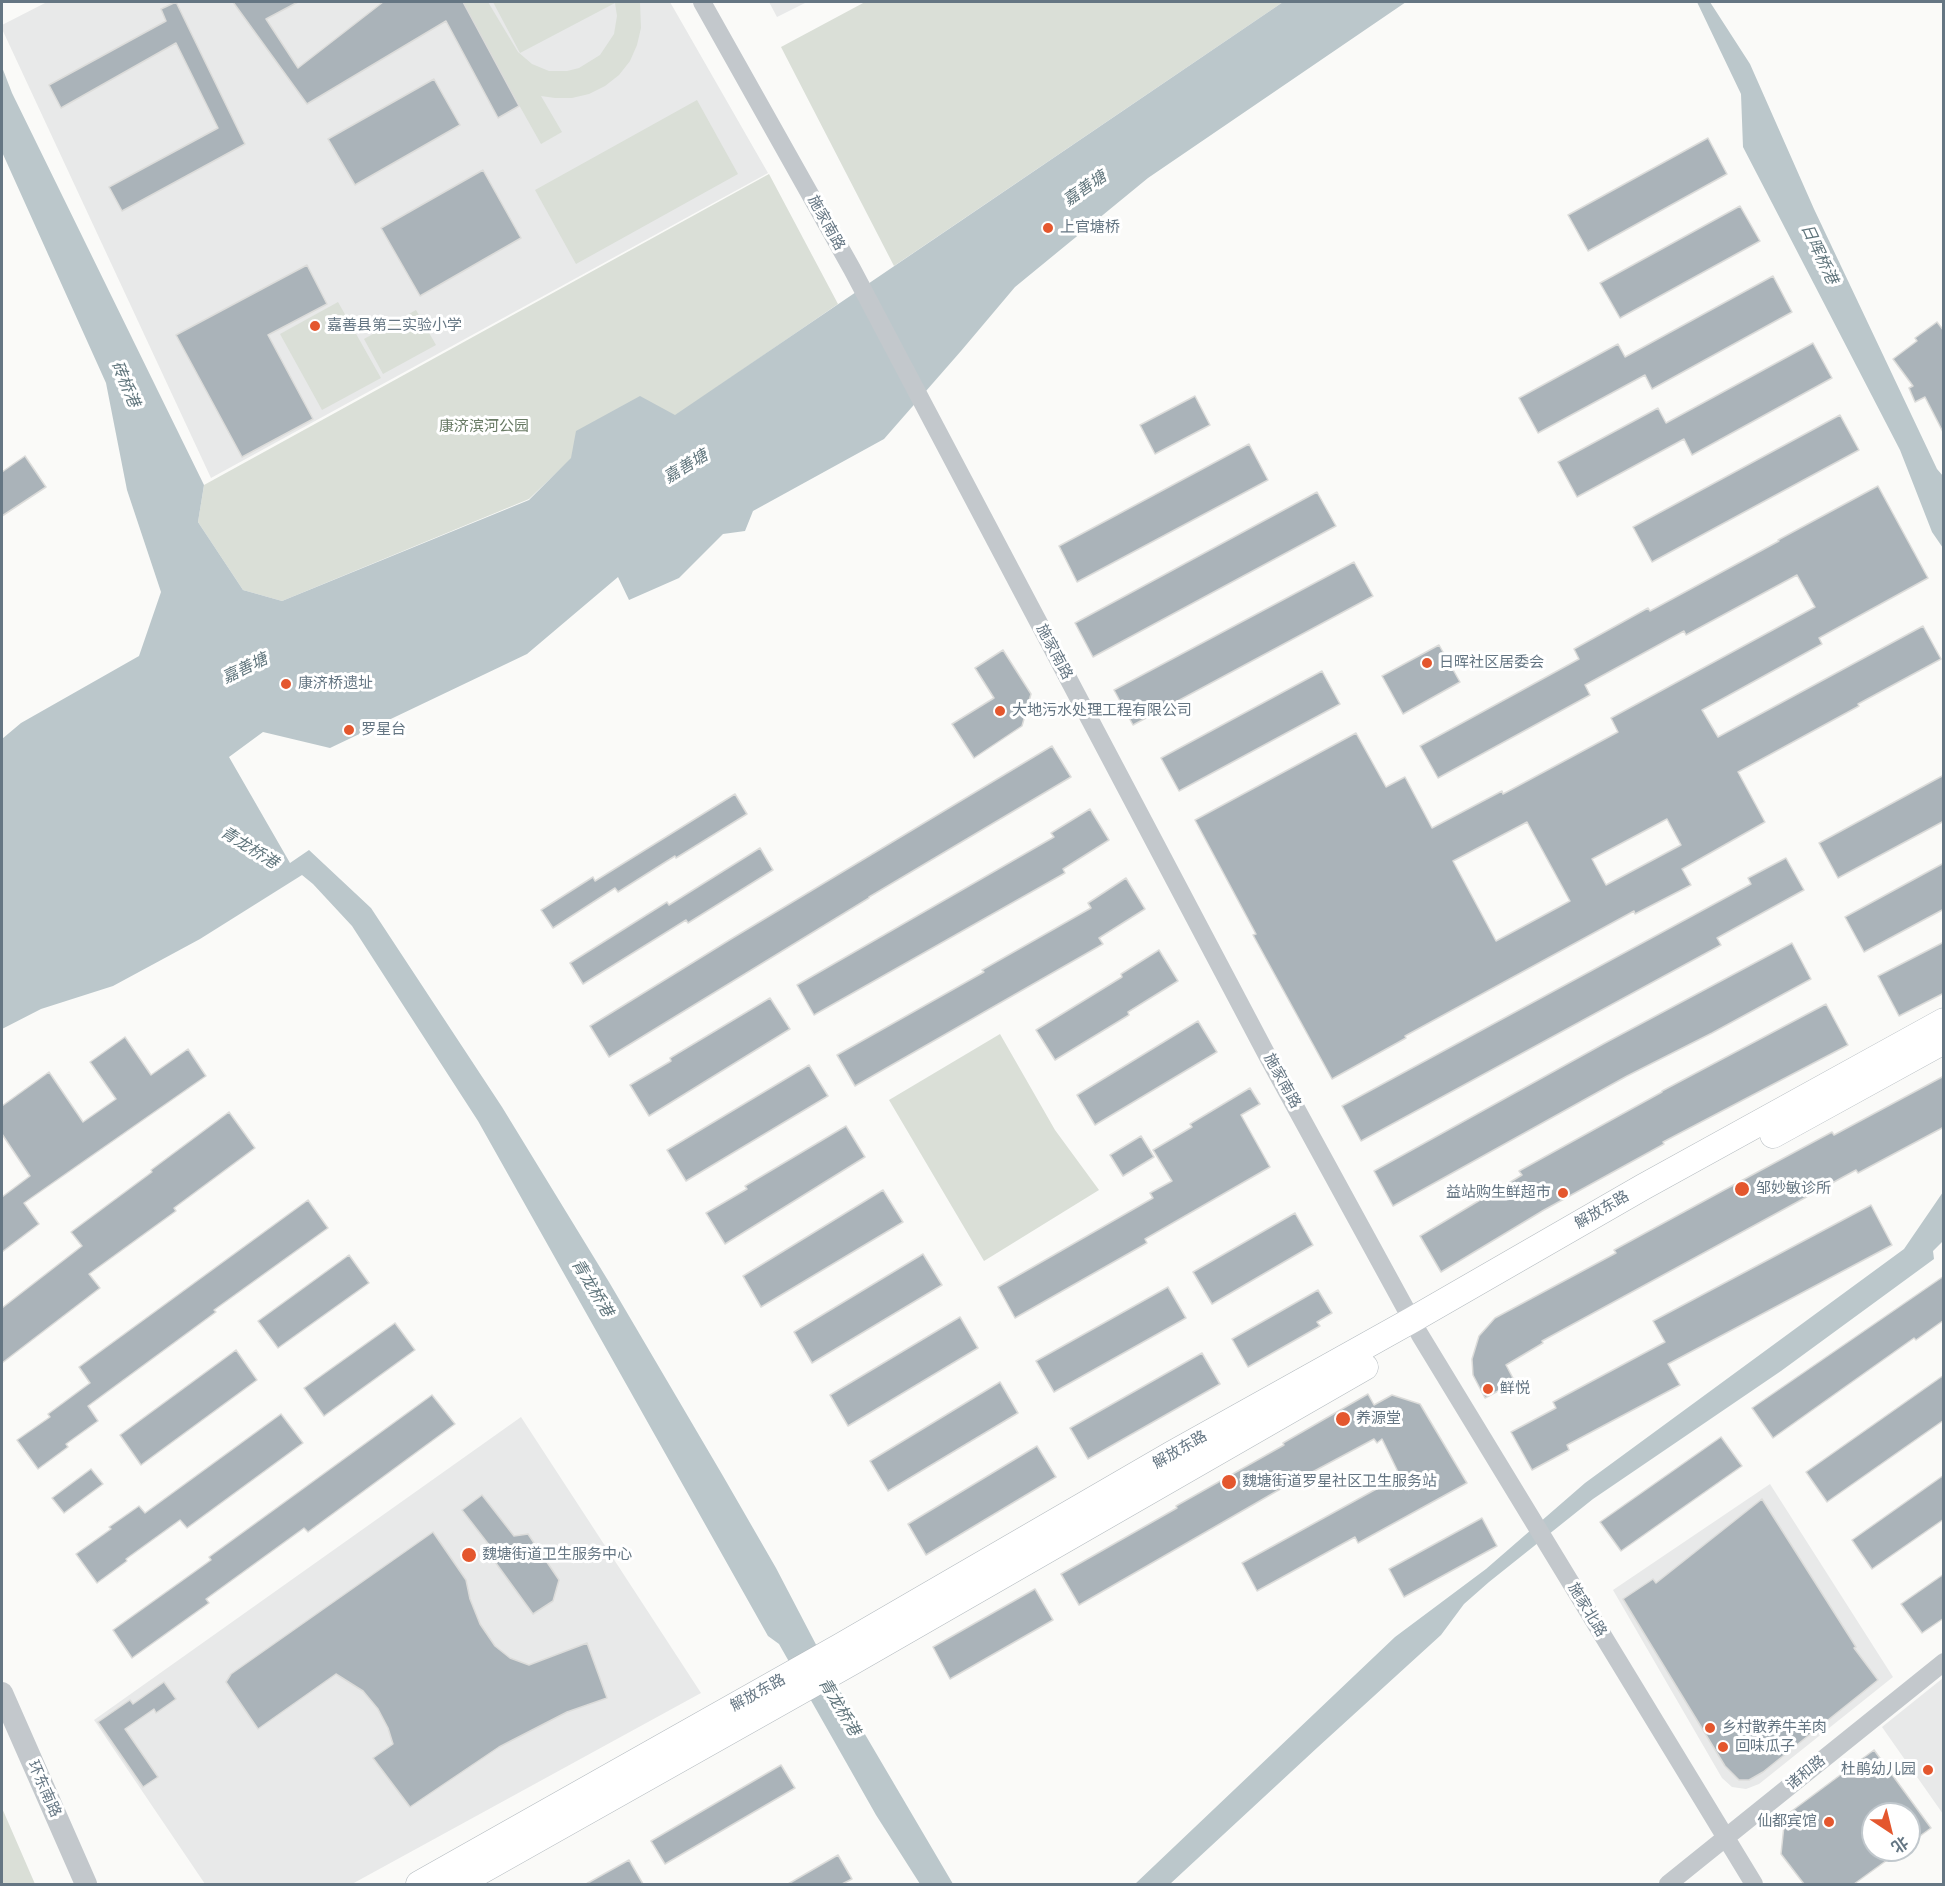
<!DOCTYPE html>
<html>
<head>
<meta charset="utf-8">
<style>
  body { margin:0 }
  #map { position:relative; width:1945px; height:1886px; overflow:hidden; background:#fafaf8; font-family:"Open Sans","Noto Sans SC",sans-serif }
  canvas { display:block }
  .frame { position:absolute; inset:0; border:3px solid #657683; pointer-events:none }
  .north { position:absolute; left:1861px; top:1802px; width:60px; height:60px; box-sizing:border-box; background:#fff; border:2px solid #c1c8cd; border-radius:50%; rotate:145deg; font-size:16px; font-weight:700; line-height:24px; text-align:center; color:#657683 }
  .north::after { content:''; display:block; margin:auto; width:21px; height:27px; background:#e4572e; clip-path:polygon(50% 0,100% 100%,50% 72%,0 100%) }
</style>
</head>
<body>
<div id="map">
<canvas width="1945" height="1886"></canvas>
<div class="frame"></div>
<div class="north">北</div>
</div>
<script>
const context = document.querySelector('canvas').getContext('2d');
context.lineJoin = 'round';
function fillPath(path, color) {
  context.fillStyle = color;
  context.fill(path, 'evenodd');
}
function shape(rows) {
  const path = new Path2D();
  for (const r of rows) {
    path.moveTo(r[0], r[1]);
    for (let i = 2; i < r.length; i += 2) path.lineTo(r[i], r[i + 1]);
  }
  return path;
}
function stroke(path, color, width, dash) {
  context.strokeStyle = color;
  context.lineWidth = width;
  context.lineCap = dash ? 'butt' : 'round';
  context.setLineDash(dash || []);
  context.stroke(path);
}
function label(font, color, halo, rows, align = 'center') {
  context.font = font + ' "Open Sans","Noto Sans SC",sans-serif';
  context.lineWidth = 6;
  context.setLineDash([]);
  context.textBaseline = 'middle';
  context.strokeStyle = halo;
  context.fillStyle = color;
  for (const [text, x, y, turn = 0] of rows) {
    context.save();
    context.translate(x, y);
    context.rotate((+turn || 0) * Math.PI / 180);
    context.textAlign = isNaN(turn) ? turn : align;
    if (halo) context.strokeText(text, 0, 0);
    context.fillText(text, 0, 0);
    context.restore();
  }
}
const built = shape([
  [47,2,670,2,768,173,211,478,2,29,2,25],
  [769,2,807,2,777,17],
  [521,1417,701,1693,352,1884,205,1884,94,1720],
  [1770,1484,1893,1677,1759,1784,1746,1789,1732,1787,1722,1778,1613,1590],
  [1943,1678,1943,1814,1882,1727]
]);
const green = shape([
  [461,2,488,2,518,52,532,64,549,71,567,71,579,68,600,55,614,34,617,16,615,3,520,53,493,2,640,2,641,28,637,45,630,61,619,75,605,86,589,94,572,98,555,98,541,96,562,132,541,144],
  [865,2,1283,2,894,266,781,47],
  [697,100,738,174,576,264,535,190],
  [769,174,838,304,675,416,572,458,529,499,282,601,243,590,198,522,204,485],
  [338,302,381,378,322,410,280,334],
  [416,310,436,345,383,374,364,339],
  [1000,1034,1055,1130,1099,1190,984,1261,889,1100],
  [2,1808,35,1884,2,1884]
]);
const water = shape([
  [1283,2,1406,2,1148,178,1015,287,961,351,884,439,753,511,745,531,723,534,679,578,629,600,618,577,527,654,330,748,263,732,229,757,290,863,309,850,371,908,502,1107,609,1282,723,1476,776,1568,846,1702,953,1884,920,1884,876,1815,779,1644,768,1636,478,1121,352,926,313,884,302,875,200,939,113,986,41,1009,2,1029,2,739,21,723,139,656,161,592,127,490,106,383,2,152,2,67,12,93,204,485,198,522,243,590,282,601,529,500,571,458,576,431,640,396,675,415],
  [1697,2,1710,2,1750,64,1814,209,1937,469,1943,476,1943,548,1932,532,1900,450,1743,147,1741,94],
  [1943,1192,1943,1241,1933,1251,1934,1259,1781,1371,1593,1499,1489,1582,1464,1604,1441,1635,1318,1747,1170,1884,1135,1884,1395,1637,1486,1569,1585,1483,1904,1249]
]);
const building = shape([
  [176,2,245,144,122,211,109,187,218,128,176,43,61,108,49,85,166,21,161,9,176,2],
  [233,2,298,2,266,19,298,68,383,2,463,2,519,106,498,118,446,21,307,104,233,2],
  [434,79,460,125,355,185,328,139,434,79],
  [1708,138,1727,174,1588,251,1568,215,1708,138],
  [483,170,521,238,420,296,381,228,483,170],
  [1740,206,1760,241,1620,318,1600,283,1740,206],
  [307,265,327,304,268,335,313,419,242,457,176,335,307,265],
  [1773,276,1792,312,1652,389,1645,375,1538,433,1519,398,1618,344,1625,357,1773,276],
  [1937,322,1944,331,1944,434,1925,397,1915,402,1909,388,1913,386,1893,359,1917,341,1915,338,1937,322],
  [1813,343,1832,378,1692,455,1684,439,1577,497,1558,462,1658,408,1666,423,1813,343],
  [1195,396,1210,425,1155,454,1140,425,1195,396],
  [1840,415,1859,450,1652,562,1633,527,1840,415],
  [1249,444,1268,480,1077,582,1059,546,1249,444],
  [25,456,46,487,2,516,2,472,25,456],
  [1878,486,1928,578,1819,638,1822,644,1702,710,1718,737,1923,626,1941,659,1858,704,1859,706,1738,772,1765,822,1682,869,1691,885,1635,914,1634,911,1405,1036,1406,1038,1332,1079,1253,935,1256,934,1195,820,1356,733,1386,787,1405,777,1432,828,1502,791,1503,794,1618,732,1611,718,1815,607,1797,575,1686,635,1684,631,1585,685,1590,695,1438,778,1420,746,1579,659,1574,649,1648,608,1650,611,1779,541,1778,540,1878,486],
  [1667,819,1681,845,1606,885,1592,859,1667,819],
  [1527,822,1570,901,1496,941,1453,861,1527,822],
  [1317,492,1336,526,1093,657,1075,623,1317,492],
  [1354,562,1373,596,1133,725,1114,690,1354,562],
  [1439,645,1460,682,1403,714,1382,676,1439,645],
  [1003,650,1031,694,1022,726,974,758,952,724,994,698,975,668,1003,650],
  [1322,671,1340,704,1179,791,1161,758,1322,671],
  [1052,746,1071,777,869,897,869,898,609,1057,590,1026,731,939,1052,746],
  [1944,775,1944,821,1838,878,1819,843,1944,775],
  [735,794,747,814,676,858,675,856,618,892,615,888,553,928,541,910,593,877,595,881,735,794],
  [1090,809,1109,840,1063,869,1065,873,814,1015,797,985,1054,837,1051,833,1090,809],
  [760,848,773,870,688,923,686,920,583,984,570,963,667,902,669,905,760,848],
  [1786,858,1804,890,1717,938,1721,945,1361,1141,1342,1106,1751,884,1748,878,1786,858],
  [1944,863,1944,909,1864,952,1845,917,1944,863],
  [1126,878,1145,909,1099,938,1103,944,855,1086,837,1055,984,972,982,970,1091,908,1088,903,1126,878],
  [1944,942,1944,993,1899,1016,1878,976,1944,942],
  [1792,943,1811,979,1712,1033,1627,1076,1393,1206,1374,1171,1605,1043,1792,943],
  [1159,950,1178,981,1128,1012,1129,1015,1055,1060,1036,1030,1122,977,1121,974,1159,950],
  [770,998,790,1029,649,1116,630,1085,671,1061,670,1058,770,998],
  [1826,1004,1848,1045,1663,1142,1664,1144,1544,1210,1441,1272,1420,1236,1522,1175,1519,1171,1662,1092,1662,1091,1826,1004],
  [1198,1021,1217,1052,1095,1125,1077,1095,1198,1021],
  [125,1037,151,1075,188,1049,206,1076,24,1203,39,1224,2,1252,2,1197,30,1176,2,1134,2,1106,49,1072,83,1122,116,1099,90,1062,125,1037],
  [809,1065,828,1096,686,1181,667,1150,809,1065],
  [1944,1076,1944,1127,1858,1173,1856,1170,1542,1341,1543,1343,1506,1365,1515,1382,1485,1398,1473,1375,1472,1359,1479,1336,1495,1318,1616,1253,1614,1250,1726,1189,1832,1132,1834,1135,1944,1076],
  [1250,1088,1260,1104,1241,1115,1270,1167,1145,1239,1147,1243,1015,1318,998,1287,1153,1198,1150,1193,1172,1181,1153,1150,1192,1127,1190,1124,1250,1088],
  [229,1112,255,1148,174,1208,176,1211,89,1274,100,1288,2,1363,2,1308,82,1246,71,1232,152,1172,151,1170,229,1112],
  [846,1126,865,1157,725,1244,706,1213,747,1189,745,1186,846,1126],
  [1141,1136,1154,1157,1123,1176,1110,1155,1141,1136],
  [883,1190,903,1222,761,1307,743,1276,883,1190],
  [308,1200,328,1228,214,1310,216,1312,88,1406,98,1421,66,1444,68,1447,38,1469,17,1440,50,1417,48,1414,90,1383,79,1367,308,1200],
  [1871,1205,1892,1245,1668,1364,1680,1385,1567,1445,1569,1450,1532,1470,1511,1432,1556,1408,1553,1402,1665,1342,1653,1321,1871,1205],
  [1295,1213,1313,1245,1212,1304,1193,1272,1295,1213],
  [923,1254,942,1285,812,1363,794,1332,923,1254],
  [349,1255,369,1283,278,1348,258,1321,349,1255],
  [1944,1276,1944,1320,1916,1340,1914,1338,1773,1438,1752,1408,1944,1276],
  [1168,1287,1186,1318,1054,1392,1036,1361,1168,1287],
  [1318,1290,1332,1313,1317,1322,1320,1326,1248,1367,1232,1339,1318,1290],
  [960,1317,978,1348,848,1426,830,1395,960,1317],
  [395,1323,415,1350,324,1416,304,1388,395,1323],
  [236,1350,257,1380,141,1465,120,1435,236,1350],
  [1202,1353,1220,1384,1088,1459,1070,1428,1202,1353],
  [1944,1375,1944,1420,1827,1502,1806,1472,1944,1375],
  [1000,1382,1018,1413,888,1491,870,1461,1000,1382],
  [1368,1394,1374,1405,1392,1395,1420,1404,1467,1483,1358,1543,1355,1537,1257,1591,1242,1563,1400,1476,1382,1439,1377,1443,1374,1439,1303,1477,1303,1476,1079,1605,1061,1574,1177,1508,1176,1506,1284,1445,1283,1443,1368,1394],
  [432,1395,455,1424,308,1532,304,1528,206,1599,209,1603,132,1658,113,1630,211,1560,209,1557,432,1395],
  [281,1414,303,1443,187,1528,180,1520,126,1559,127,1561,97,1583,76,1554,111,1529,109,1527,139,1506,145,1513,281,1414],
  [1721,1437,1742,1466,1621,1551,1600,1522,1721,1437],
  [1037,1446,1056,1477,926,1555,908,1524,1037,1446],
  [91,1469,103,1484,64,1513,52,1498,91,1469],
  [1944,1475,1944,1519,1872,1569,1852,1540,1944,1475],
  [482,1495,514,1536,528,1534,559,1580,553,1601,533,1614,493,1559,496,1554,462,1510,482,1495],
  [1762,1499,1856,1647,1854,1648,1878,1680,1763,1772,1749,1780,1739,1780,1725,1766,1623,1599,1653,1579,1656,1583,1762,1499],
  [1482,1518,1497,1546,1404,1597,1389,1569,1482,1518],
  [433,1532,466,1580,470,1599,480,1624,495,1646,510,1658,529,1665,587,1643,607,1698,567,1712,499,1747,410,1807,373,1758,393,1744,388,1728,378,1709,363,1691,336,1674,258,1729,226,1682,231,1674,433,1532],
  [1944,1574,1944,1618,1922,1633,1901,1604,1944,1574],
  [1035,1589,1053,1620,950,1679,933,1647,1035,1589],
  [164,1682,176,1699,156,1713,154,1709,125,1729,158,1777,143,1787,98,1722,130,1700,133,1704,164,1682],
  [1874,1750,1931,1828,1909,1844,1909,1814,1873,1814,1873,1850,1901,1850,1854,1884,1804,1884,1781,1854,1785,1816,1874,1750],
  [781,1765,795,1788,665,1864,651,1841,781,1765],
  [838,1855,852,1879,842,1884,788,1884,838,1855],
  [629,1860,643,1884,586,1884,629,1860]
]);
const minor = shape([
  [702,2,852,269,1268,1057,1420,1335,1754,1884],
  [1668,1884,1944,1662]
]);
const tertiary = shape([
  [2,1693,86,1884]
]);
const secondary = shape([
  [1773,1135,1944,1041],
  [419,1884,841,1646,1172,1454,1412,1320,1643,1187,1944,1021],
  [458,1884,852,1662,1365,1367]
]);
const markers = [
  [1048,228,6,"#e4572e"],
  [315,326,6,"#e4572e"],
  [1427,663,6,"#e4572e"],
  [286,684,6,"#e4572e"],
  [1000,711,6,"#e4572e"],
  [349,730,6,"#e4572e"],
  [1742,1189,8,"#e4572e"],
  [1563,1193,6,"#e4572e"],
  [1488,1389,6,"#e4572e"],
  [1343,1419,8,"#e4572e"],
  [1229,1482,8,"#e4572e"],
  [469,1555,8,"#e4572e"],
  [1710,1728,6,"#e4572e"],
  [1723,1747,6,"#e4572e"],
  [1928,1770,6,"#e4572e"],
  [1829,1822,6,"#e4572e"]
];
const streetNames = [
  ["施家南路",826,223,61],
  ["施家南路",1054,652,62],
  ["施家南路",1282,1081,61],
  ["解放东路",1602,1210,-30],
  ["解放东路",1180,1450,-30],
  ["施家北路",1587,1610,59],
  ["解放东路",758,1693,-29],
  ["诸和路",1806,1773,-39],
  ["环东南路",44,1789,66]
];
const poiNames = [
  ["上官塘桥",1060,228],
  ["嘉善县第二实验小学",327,326],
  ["日晖社区居委会",1439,663],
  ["康济桥遗址",298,684],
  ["大地污水处理工程有限公司",1012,711],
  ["罗星台",361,730],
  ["邹妙敏诊所",1756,1189],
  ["益站购生鲜超市",1551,1193,"right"],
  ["鲜悦",1500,1389],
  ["养源堂",1356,1419],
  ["魏塘街道罗星社区卫生服务站",1242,1482],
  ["魏塘街道卫生服务中心",482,1555],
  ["乡村散养牛羊肉",1722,1728],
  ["回味瓜子",1735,1747],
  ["杜鹃幼儿园",1916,1770,"right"],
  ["仙都宾馆",1817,1822,"right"]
];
const parkNames = [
  ["康济滨河公园",484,427]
];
const waterNames = [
  ["嘉善塘",1085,189,-35],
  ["日晖桥港",1819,254,65],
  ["砖桥港",125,384,67],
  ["嘉善塘",686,467,-32],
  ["嘉善塘",245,669,-26],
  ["青龙桥港",249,848,32],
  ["青龙桥港",592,1288,59],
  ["青龙桥港",839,1707,59]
];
fillPath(built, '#e8e9e9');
fillPath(green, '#dadfd7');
fillPath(water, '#bbc7cb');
fillPath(building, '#aab3b9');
stroke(building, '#dcdcda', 1.5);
stroke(secondary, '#b3babf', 27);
stroke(minor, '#c3c8cc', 18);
stroke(tertiary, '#c3c8cc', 22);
stroke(secondary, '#fff', 26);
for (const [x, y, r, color] of markers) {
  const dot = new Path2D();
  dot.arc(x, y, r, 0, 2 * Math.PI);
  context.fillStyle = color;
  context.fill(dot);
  stroke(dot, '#fff', 2);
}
label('15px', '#657683', '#fff', streetNames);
label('15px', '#657683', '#fff', poiNames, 'left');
label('15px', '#687a64', '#fff', parkNames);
label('italic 16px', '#60757c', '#fff', waterNames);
</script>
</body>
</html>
